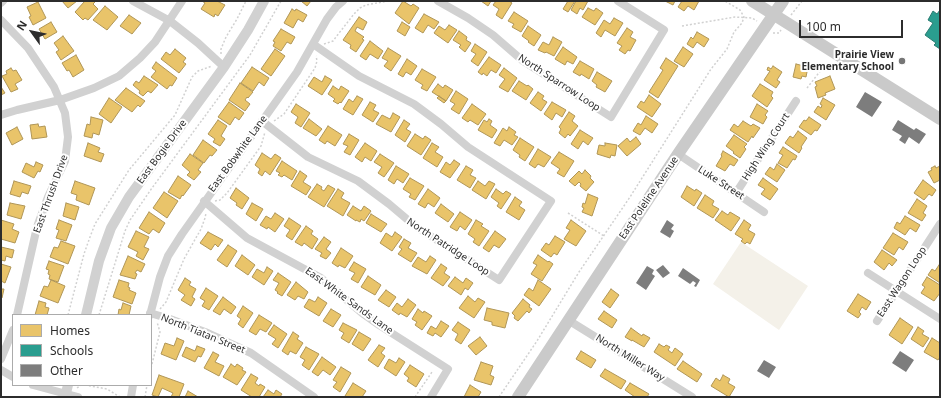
<!DOCTYPE html>
<html>
<head>
<meta charset="utf-8">
<style>
  body { margin:0 }
  #map { position:relative; width:941px; height:398px; overflow:hidden; background:#fff; font-family:"Noto Sans",sans-serif }
  canvas { display:block }
  .frame { position:absolute; inset:0; border:2px solid #2c2c2c; pointer-events:none }
  .legend { position:absolute; left:12px; top:314px; width:140px; height:72px; box-sizing:border-box; background:#fff; border:1px solid #ababab; margin:0; padding:5px 7px; list-style:none; font-size:12px; color:#2c2c2c }
  .legend li { display:flex; align-items:center; gap:8px; height:20px }
  .legend b { width:20px; border:1px solid #ababab }
  .north { position:absolute; left:12px; top:12px; width:40px; height:40px; -webkit-text-stroke:3px #fff; paint-order:stroke; rotate:303deg; font-size:11px; font-weight:700; line-height:16px; text-align:center; color:#2c2c2c }
  .north::after { content:''; display:block; margin:auto; width:14px; height:18px; background:#2c2c2c; clip-path:polygon(50% 0,100% 100%,50% 72%,0 100%) }
  .scale { position:absolute; left:799px; top:20px; width:104px; height:18px; box-sizing:border-box; border:2px solid #2c2c2c; border-top:0; padding-left:5px; font-size:12px; line-height:14px; white-space:nowrap; color:#2c2c2c; -webkit-text-stroke:3px #fff; paint-order:stroke }
</style>
</head>
<body>
<div id="map">
<canvas width="941" height="398"></canvas>
<div class="frame"></div>
<ul class="legend">
<li><b style="height:11px;background:#e9c46a"></b>Homes</li>
<li><b style="height:11px;background:#2a9d8f"></b>Schools</li>
<li><b style="height:11px;background:#7d7d7d"></b>Other</li>
</ul>
<div class="north">N</div>
<div class="scale">100 m</div>
</div>
<script>
const context = document.querySelector('canvas').getContext('2d');
context.lineJoin = 'round';
function fillPath(path, color) {
  context.fillStyle = color;
  context.fill(path, 'evenodd');
}
function shape(rows) {
  const path = new Path2D();
  for (const r of rows) {
    path.moveTo(r[0], r[1]);
    for (let i = 2; i < r.length; i += 2) path.lineTo(r[i], r[i + 1]);
  }
  return path;
}
function stroke(path, color, width, dash) {
  context.strokeStyle = color;
  context.lineWidth = width;
  context.lineCap = dash ? 'butt' : 'round';
  context.setLineDash(dash || []);
  context.stroke(path);
}
function label(font, color, halo, rows, align = 'center') {
  context.font = font + ' "Noto Sans",sans-serif';
  context.lineWidth = 4;
  context.setLineDash([]);
  context.textBaseline = 'middle';
  context.strokeStyle = halo;
  context.fillStyle = color;
  for (const [text, x, y, turn = 0] of rows) {
    context.save();
    context.translate(x, y);
    context.rotate((+turn || 0) * Math.PI / 180);
    context.textAlign = isNaN(turn) ? turn : align;
    if (halo) context.strokeText(text, 0, 0);
    context.fillText(text, 0, 0);
    context.restore();
  }
}
const green = shape([
  [741,242,808,286,779,330,713,284]
]);
const homes = shape([
  [62,1,77,1,68,8,62,1],
  [85,1,96,1,93,4,98,9,88,20,85,18,83,20,75,12,85,1],
  [202,1,217,1,225,5,218,16,215,14,214,17,201,9,205,3,202,1],
  [301,1,311,1,307,6,301,1],
  [403,1,411,6,413,4,419,8,409,24,395,13,403,1],
  [481,1,491,1,488,6,481,1],
  [496,1,509,1,512,3,502,19,496,15,499,9,493,5,496,1],
  [568,1,575,1,568,12,563,9,568,1],
  [576,1,588,1,583,10,580,8,577,14,571,10,576,1],
  [665,1,675,1,673,5,665,1],
  [682,1,699,1,694,10,688,6,684,11,678,7,682,1],
  [38,2,46,18,33,25,29,17,31,16,27,7,38,2],
  [105,6,118,17,107,30,93,20,105,6],
  [588,8,594,11,596,8,603,13,595,25,582,17,588,8],
  [292,9,295,11,296,9,307,15,303,22,298,19,293,28,284,23,292,9],
  [514,12,528,21,521,32,512,27,514,24,508,21,514,12],
  [424,14,439,22,434,29,428,25,423,33,415,28,424,14],
  [129,15,141,23,132,34,120,26,129,15],
  [359,17,367,22,363,30,357,27,355,31,364,37,362,39,364,40,356,52,350,48,351,45,343,40,359,17],
  [614,18,623,23,615,36,605,30,601,37,596,33,604,20,610,24,614,18],
  [51,22,57,32,45,39,39,29,51,22],
  [402,22,410,27,405,36,397,31,402,22],
  [449,25,457,30,448,43,434,33,439,26,445,30,449,25],
  [528,26,541,35,534,46,528,42,529,41,522,36,528,26],
  [627,28,633,32,630,37,636,40,630,51,628,50,625,54,619,50,622,46,617,43,627,28],
  [281,29,295,37,291,44,287,42,281,51,273,46,275,42,273,41,281,29],
  [459,31,467,37,466,40,471,43,465,52,459,47,461,45,453,40,459,31],
  [697,32,709,39,704,47,697,42,693,48,687,44,691,37,693,39,697,32],
  [63,36,74,51,61,60,56,52,59,50,54,43,63,36],
  [553,37,562,42,554,56,546,52,545,53,538,50,543,42,549,45,553,37],
  [370,41,383,51,378,59,370,54,366,60,360,56,370,41],
  [475,44,487,52,478,66,471,61,476,54,471,51,475,44],
  [563,47,577,57,573,64,567,61,565,65,555,59,563,47],
  [683,47,693,54,684,67,674,61,683,47],
  [388,48,401,56,391,71,384,66,388,61,382,58,388,48],
  [175,49,186,58,183,62,186,64,179,73,161,59,166,52,170,55,175,49],
  [275,49,285,56,271,76,261,69,275,49],
  [76,55,84,70,73,77,69,70,67,71,62,63,76,55],
  [489,57,501,65,496,73,491,70,487,76,483,73,482,75,478,72,489,57],
  [666,58,678,66,658,98,649,92,663,70,660,68,666,58],
  [407,59,417,66,411,75,406,72,403,77,398,74,407,59],
  [580,61,594,69,589,79,581,74,580,76,573,72,580,61],
  [156,62,177,78,172,86,170,85,167,89,151,77,156,71,152,68,156,62],
  [796,64,808,67,806,77,802,76,801,79,793,77,796,64],
  [773,66,782,72,777,80,780,82,776,88,764,80,770,71,767,70,768,67,771,69,773,66],
  [252,67,269,78,264,86,259,82,253,91,241,83,252,67],
  [11,68,13,71,16,70,22,80,15,84,18,89,11,92,2,76,7,74,6,71,11,68],
  [504,68,517,78,508,92,499,87,505,79,499,75,504,68],
  [422,69,436,77,427,91,421,88,423,85,415,80,422,69],
  [597,72,612,81,605,92,596,87,597,85,592,81,597,72],
  [144,76,158,85,151,93,148,91,143,96,139,93,140,91,133,85,136,81,139,83,144,76],
  [325,76,332,80,322,95,308,86,314,77,322,82,325,76],
  [830,76,835,89,825,93,826,95,818,98,815,87,817,86,815,82,830,76],
  [519,81,527,86,528,85,533,89,526,100,512,91,519,81],
  [240,83,253,92,248,98,247,97,245,100,250,104,245,111,229,100,240,83],
  [438,84,443,88,445,85,453,90,446,101,432,92,438,84],
  [760,84,773,92,771,96,773,98,767,107,752,96,760,84],
  [333,86,339,90,341,86,349,91,341,103,340,102,338,104,333,101,335,99,328,94,333,86],
  [1,87,5,93,1,95,1,87],
  [126,88,145,101,140,107,138,105,132,112,115,100,126,88],
  [456,91,468,99,459,114,451,109,455,104,450,101,456,91],
  [538,92,544,96,542,99,547,102,541,111,530,103,538,92],
  [649,95,661,104,652,117,637,107,641,101,644,103,649,95],
  [357,96,363,99,353,115,343,109,349,99,353,102,357,96],
  [439,96,446,101,444,103,437,98,439,96],
  [109,98,122,107,111,123,99,114,109,98],
  [823,98,835,105,826,120,814,112,818,106,821,108,822,105,820,104,823,98],
  [229,102,244,113,239,120,235,117,230,125,218,117,229,102],
  [370,102,376,105,373,110,379,113,373,122,362,115,370,102],
  [552,102,566,110,562,117,556,113,552,120,544,114,552,102],
  [296,104,310,113,301,127,295,123,298,117,291,112,296,104],
  [472,104,486,114,478,125,470,120,468,122,462,118,472,104],
  [757,104,768,111,765,115,767,117,763,124,750,117,757,104],
  [569,112,575,116,572,121,578,126,570,136,568,134,565,138,559,133,561,129,559,127,569,112],
  [393,113,400,117,391,132,376,124,382,115,390,119,393,113],
  [646,116,658,124,652,133,645,128,640,135,633,131,638,123,641,125,646,116],
  [91,117,103,120,99,135,93,133,92,138,84,136,87,124,90,125,91,117],
  [809,117,821,125,817,131,815,130,811,135,799,127,804,120,806,121,809,117],
  [309,119,322,129,316,136,303,128,309,119],
  [489,119,492,121,490,125,497,130,492,138,478,130,484,120,487,122,489,119],
  [218,120,227,126,221,136,225,139,220,146,213,142,215,139,208,134,218,120],
  [404,120,410,124,406,129,411,132,405,142,395,135,404,120],
  [743,121,751,126,753,124,760,128,753,138,752,136,748,142,730,130,734,124,738,127,743,121],
  [38,124,39,127,45,126,47,137,32,139,30,125,38,124],
  [328,126,342,135,335,146,327,141,325,144,319,140,328,126],
  [17,127,23,139,12,145,6,133,17,127],
  [509,127,516,132,514,135,518,137,512,145,504,140,500,146,494,143,503,128,507,131,509,127],
  [580,130,593,138,588,145,583,141,578,149,571,144,580,130],
  [798,131,807,138,801,147,802,148,799,153,785,143,790,136,793,138,798,131],
  [349,134,359,140,350,155,344,152,348,146,343,144,349,134],
  [415,134,423,139,425,136,431,140,421,155,407,146,415,134],
  [734,135,747,144,744,147,746,149,740,158,733,153,734,152,726,146,734,135],
  [636,137,641,144,627,156,618,146,627,138,630,142,636,137],
  [520,138,534,147,525,161,519,157,520,155,513,150,520,138],
  [203,140,217,150,212,156,210,155,204,163,193,155,203,140],
  [88,143,100,148,98,152,104,154,101,162,84,156,88,143],
  [365,143,377,151,371,161,365,157,362,162,355,157,365,143],
  [432,143,439,147,435,152,443,157,437,167,423,158,432,143],
  [605,143,617,145,615,156,611,155,610,158,597,154,599,145,605,146,605,143],
  [783,147,797,156,795,160,793,159,787,168,778,163,783,155,779,153,783,147],
  [538,149,551,157,544,167,538,164,535,168,529,164,538,149],
  [723,151,738,160,734,166,730,164,725,171,716,166,722,156,721,155,723,151],
  [559,152,574,161,564,177,557,173,560,169,551,163,559,152],
  [262,153,271,159,275,154,281,158,270,175,265,171,262,176,258,173,260,169,255,165,262,153],
  [190,154,203,163,198,170,201,172,194,180,187,175,190,172,182,165,190,154],
  [380,154,394,163,384,177,378,173,382,167,374,162,380,154],
  [454,160,460,164,450,178,440,172,446,162,450,165,454,160],
  [282,161,297,171,292,180,284,175,282,177,278,175,280,173,276,171,282,161],
  [36,162,43,165,40,172,38,171,34,178,22,172,26,163,34,167,36,162],
  [777,164,785,170,777,182,765,174,770,167,774,170,777,164],
  [396,166,409,174,403,183,397,179,394,184,388,180,396,166],
  [466,166,473,170,470,175,476,178,470,188,457,180,466,166],
  [935,166,936,168,940,166,940,180,934,183,928,172,932,170,931,168,935,166],
  [585,170,591,176,590,178,594,182,586,191,580,186,581,184,579,182,575,186,569,181,579,171,582,174,585,170],
  [300,171,307,176,303,182,311,187,306,195,291,186,300,171],
  [178,176,191,185,183,196,182,195,180,199,168,192,178,176],
  [410,178,424,186,415,200,409,197,411,194,403,189,410,178],
  [763,178,778,189,770,200,761,194,765,189,758,185,763,178],
  [923,180,936,190,932,196,929,194,924,200,914,193,923,180],
  [14,181,31,186,28,194,22,192,20,197,10,194,14,181],
  [75,181,95,188,89,205,76,200,77,195,71,193,75,181],
  [478,181,485,186,489,181,495,184,486,199,472,190,478,181],
  [317,184,322,187,321,189,324,191,328,185,335,189,324,207,308,197,317,184],
  [687,186,695,191,696,189,702,193,694,206,681,197,687,186],
  [236,188,249,198,242,209,236,205,237,203,230,198,236,188],
  [338,189,344,193,341,198,350,203,343,216,327,206,338,189],
  [428,189,440,198,434,207,428,203,425,208,418,204,428,189],
  [496,189,503,194,506,191,511,194,501,209,497,206,499,203,491,197,496,189],
  [164,192,178,201,167,218,153,208,164,192],
  [588,194,598,198,592,216,582,212,584,208,582,207,583,203,585,204,588,194],
  [705,195,714,201,712,205,719,209,713,218,697,208,705,195],
  [515,197,522,202,519,206,525,210,519,220,506,212,515,197],
  [917,199,927,206,923,213,926,215,922,221,908,213,917,199],
  [10,203,25,206,21,219,7,215,10,203],
  [66,203,79,207,75,220,63,216,66,203],
  [252,203,263,209,256,221,246,214,252,203],
  [441,204,454,214,448,222,435,213,441,204],
  [353,206,361,211,364,206,371,211,364,221,361,219,360,222,356,220,356,221,347,215,353,206],
  [722,211,728,215,730,212,740,218,731,231,715,220,722,211],
  [149,212,165,223,159,233,153,229,149,234,139,228,149,212],
  [460,212,472,220,465,230,460,226,457,231,450,227,460,212],
  [275,213,284,219,275,232,268,227,267,229,260,225,266,216,271,219,275,213],
  [371,214,387,224,381,232,366,223,371,214],
  [905,216,920,225,916,232,910,228,905,235,894,228,897,222,900,224,905,216],
  [289,218,301,226,292,240,286,236,290,230,284,226,289,218],
  [1,220,14,224,12,229,19,232,15,243,1,239,1,220],
  [59,220,72,225,66,241,56,238,59,230,56,229,59,220],
  [476,220,483,224,481,226,489,231,479,246,473,242,475,239,468,234,476,220],
  [571,220,586,231,576,246,564,239,570,230,566,228,571,220],
  [744,220,751,225,748,230,755,234,750,244,747,242,745,244,741,241,743,239,735,234,744,220],
  [306,226,313,231,311,234,318,239,312,249,304,243,302,246,295,242,306,226],
  [136,231,149,237,144,247,149,249,143,260,136,256,138,252,128,247,136,231],
  [495,231,506,239,499,248,494,245,489,252,483,248,495,231],
  [208,232,223,240,218,247,215,244,211,250,200,243,208,232],
  [395,232,402,237,392,251,380,243,386,233,392,237,395,232],
  [893,233,908,242,903,250,899,247,894,255,883,248,893,233],
  [555,236,565,242,557,255,554,253,551,257,541,250,546,243,549,245,555,236],
  [324,237,331,242,326,249,331,253,326,259,320,256,322,253,315,249,324,237],
  [404,239,411,243,408,248,417,253,411,262,398,254,402,249,399,247,404,239],
  [61,241,75,246,68,264,50,257,54,247,58,248,61,241],
  [228,245,237,251,227,267,217,260,228,245],
  [1,247,14,250,12,258,6,256,5,261,1,260,1,247],
  [341,248,353,256,345,268,339,265,338,267,332,263,341,248],
  [882,250,897,260,892,266,889,263,884,270,874,262,882,250],
  [242,255,255,265,248,275,235,266,242,255],
  [538,255,548,262,549,261,553,264,542,281,531,274,537,265,533,263,538,255],
  [128,256,145,264,141,272,137,270,135,273,137,274,135,279,120,275,128,256],
  [430,256,436,260,427,274,412,266,418,257,426,262,430,256],
  [49,261,64,266,58,282,49,279,50,275,48,274,49,270,46,269,49,261],
  [354,262,366,269,358,283,351,279,355,273,349,270,354,262],
  [1,264,11,267,5,283,1,281,1,264],
  [441,264,447,268,444,273,450,277,443,286,431,278,441,264],
  [939,265,940,265,940,283,928,275,932,269,935,271,939,265],
  [267,267,273,271,264,285,252,277,257,269,264,273,267,267],
  [278,273,291,282,282,296,277,293,278,292,275,290,279,283,273,280,278,273],
  [368,276,381,285,375,295,361,287,368,276],
  [455,277,463,283,466,278,473,283,468,290,465,288,461,295,448,286,455,277],
  [927,277,940,285,940,293,934,301,921,293,925,287,922,285,927,277],
  [185,278,191,282,189,285,196,289,192,297,195,299,191,306,181,300,185,295,178,290,185,278],
  [51,280,65,286,58,303,40,296,44,286,48,287,51,280],
  [119,280,129,283,128,287,130,288,129,290,136,293,132,304,113,297,119,280],
  [538,280,551,289,539,306,524,295,529,288,533,291,538,280],
  [296,282,308,292,304,299,298,296,295,300,287,295,296,282],
  [206,288,218,296,209,310,202,306,205,301,200,298,206,288],
  [1,289,4,289,2,298,1,298,1,289],
  [611,289,619,295,610,308,602,302,611,289],
  [386,290,396,297,389,307,378,300,386,290],
  [858,294,871,302,866,310,862,307,859,312,861,314,858,318,847,311,858,294],
  [468,296,475,302,478,298,485,302,474,318,459,308,468,296],
  [223,297,236,307,231,314,224,309,220,315,213,311,223,297],
  [318,297,327,303,319,316,304,307,309,299,315,302,318,297],
  [408,299,416,305,407,317,400,313,399,315,392,310,397,303,402,307,408,299],
  [523,299,530,305,529,307,532,309,529,313,527,311,518,321,514,318,515,316,512,313,523,299],
  [39,301,46,303,45,307,49,308,47,315,35,315,39,301],
  [123,303,131,306,129,315,118,315,119,309,121,310,123,303],
  [243,306,253,313,243,328,238,324,241,319,237,316,243,306],
  [487,308,509,313,505,328,492,325,492,322,484,320,487,308],
  [331,309,341,315,333,327,323,321,331,309],
  [418,309,423,313,424,311,432,316,422,330,415,325,417,322,412,319,418,309],
  [604,311,617,320,612,328,598,319,604,311],
  [259,315,272,323,266,332,260,329,256,335,249,331,259,315],
  [900,318,913,327,902,344,889,335,900,318],
  [441,321,449,326,441,337,435,333,433,336,427,333,431,326,436,329,441,321],
  [458,322,470,330,461,344,455,340,458,334,452,330,458,322],
  [343,323,357,330,349,343,341,338,344,333,339,330,343,323],
  [274,325,287,334,278,348,272,344,276,339,268,334,274,325],
  [918,327,924,331,922,334,929,338,923,347,911,339,918,327],
  [631,328,642,336,643,334,650,338,644,347,632,340,632,341,625,337,631,328],
  [293,332,299,336,297,339,303,343,296,354,290,351,288,355,282,351,293,332],
  [359,332,371,339,363,351,352,344,359,332],
  [480,337,487,346,476,355,468,346,480,337],
  [177,338,184,341,176,360,161,354,165,343,174,346,177,338],
  [932,338,940,343,940,357,938,360,924,352,932,338],
  [659,344,664,347,666,345,670,347,668,350,672,353,675,348,683,354,675,366,654,352,659,344],
  [379,345,385,348,381,353,385,356,378,367,368,360,379,345],
  [197,346,205,349,201,357,198,356,195,362,182,356,186,347,195,351,197,346],
  [306,347,319,354,309,370,302,365,305,360,300,357,306,347],
  [581,351,596,360,591,368,576,359,581,351],
  [213,352,219,355,215,362,224,366,219,376,204,368,213,352],
  [322,357,336,367,330,375,323,370,318,376,312,372,322,357],
  [399,358,405,362,396,376,384,368,389,359,396,363,399,358],
  [683,361,702,374,697,382,677,369,683,361],
  [481,362,493,366,490,375,494,377,491,385,474,380,481,362],
  [231,364,235,367,237,364,243,368,242,370,246,372,237,385,223,377,231,364],
  [410,365,424,374,416,387,407,381,409,378,404,374,410,365],
  [341,367,351,373,340,392,333,387,337,382,333,380,341,367],
  [605,369,626,381,621,389,600,376,605,369],
  [251,374,258,378,255,383,259,386,260,384,265,387,259,397,252,397,241,390,251,374],
  [159,375,184,384,179,397,171,397,173,393,162,388,158,397,152,395,159,375],
  [723,375,730,379,728,383,735,387,729,397,711,386,716,378,720,381,723,375],
  [353,383,366,391,362,397,347,397,345,396,353,383],
  [630,383,649,394,647,397,635,397,625,390,630,383],
  [470,385,481,392,478,397,464,397,470,385],
  [268,390,274,394,276,390,282,394,280,397,263,397,268,390],
  [188,391,198,397,185,397,188,391]
]);
const schools = shape([
  [940,10,940,49,934,45,936,43,925,35,933,23,928,20,933,11,937,14,940,10]
]);
const building = shape([
  [865,92,882,102,872,117,856,107],
  [898,120,914,130,916,128,926,134,919,144,909,137,905,144,899,140,902,136,892,130],
  [667,220,674,225,671,229,674,231,670,238,660,232],
  [663,265,670,273,663,278,656,270],
  [647,266,654,270,652,274,655,276,646,290,636,283],
  [683,268,700,280,696,287,694,286,696,283,693,281,690,284,678,276],
  [900,351,914,360,906,372,892,363],
  [764,360,776,367,769,378,757,371]
]);
const path = shape([
  [791,15,802,1],
  [682,26,735,17,752,18,757,21],
  [773,33,779,33,781,30],
  [324,44,333,41,336,37,354,14,360,8,366,5,388,1],
  [221,54,221,49,226,37,237,19,246,1],
  [807,88,825,65],
  [274,121,284,114,315,68,317,61,316,56],
  [215,201,220,200,227,193,256,153,261,146,265,132],
  [568,213,604,236],
  [160,309,166,302,184,259,201,229,205,218,206,213],
  [68,315,84,254,90,237,95,224,129,170,175,115,192,77,198,71,212,66],
  [99,315,125,231,130,220,152,188,250,55,281,1],
  [151,368,160,332,157,322],
  [85,385,107,389,120,397],
  [77,388,81,385],
  [145,397,147,385],
  [415,397,432,372],
  [499,397,537,341,579,272,630,197,711,69,727,49,734,32,742,23,744,17,740,10,725,1]
]);
const minor = shape([
  [133,1,170,21,198,43,224,67],
  [438,1,468,18,493,35,523,61,611,117,664,30,618,1],
  [1,3,3,1],
  [1,20,28,48,54,87,65,113,68,137,65,161,48,197,37,227,17,315],
  [1,115,17,110,60,100,94,88,119,76,140,58,155,42,182,1],
  [262,121,308,157,358,181,389,204,415,226,499,280,551,201,468,147,441,124,414,104,359,76,313,44],
  [678,154,764,212],
  [736,193,796,101],
  [204,201,247,238,321,278,362,313,379,325,448,369,431,397],
  [868,273,940,319],
  [150,313,170,319,205,332,251,353,314,397],
  [150,315,160,277,168,256,182,234,297,72,327,19,336,7,343,1],
  [568,320,692,397],
  [877,321,940,224],
  [1,359,13,330],
  [1,370,13,377],
  [33,385,78,397],
  [131,397,133,385]
]);
const tertiary = shape([
  [86,315,99,261,111,228,129,197,224,67,248,30,264,1],
  [65,397,68,385]
]);
const secondary = shape([
  [752,1,940,119],
  [518,397,678,154,783,1]
]);
const markers = [
  [902,61,4,"#767676"]
];
const poiNames = [
  ["Prairie View",894,55],
  ["Elementary School",894,67]
];
const streetNames = [
  ["North Sparrow Loop",559,83,33],
  ["High Wing Court",766,147,-57],
  ["East Bogie Drive",162,152,-54],
  ["East Bobwhite Lane",238,154,-54],
  ["Luke Street",721,183,33],
  ["East Thrush Drive",51,194,-70],
  ["East Poleline Avenue",649,198,-56],
  ["North Patridge Loop",448,247,33],
  ["East Wagon Loop",902,282,-57],
  ["East White Sands Lane",349,301,36],
  ["North Tiatan Street",203,334,22],
  ["North Miller Way",630,358,32]
];
fillPath(green, '#f4f1e9');
fillPath(homes, '#e9c46a');
stroke(homes, '#b09657', 1);
fillPath(schools, '#2a9d8f');
stroke(schools, '#2b7b71', 1);
fillPath(building, '#7d7d7d');
stroke(path, '#d1d1d1', 1.5, [2, 2]);
stroke(minor, '#d1d1d1', 8);
stroke(tertiary, '#d1d1d1', 10);
stroke(secondary, '#cacaca', 12);
for (const [x, y, r, color] of markers) {
  const dot = new Path2D();
  dot.arc(x, y, r, 0, 2 * Math.PI);
  context.fillStyle = color;
  context.fill(dot);
  stroke(dot, '#fff', 1.5);
}
label('bold 10px', '#2c2c2c', '#fff', poiNames, 'right');
label('10px', '#2c2c2c', '#fff', streetNames);
</script>
</body>
</html>
